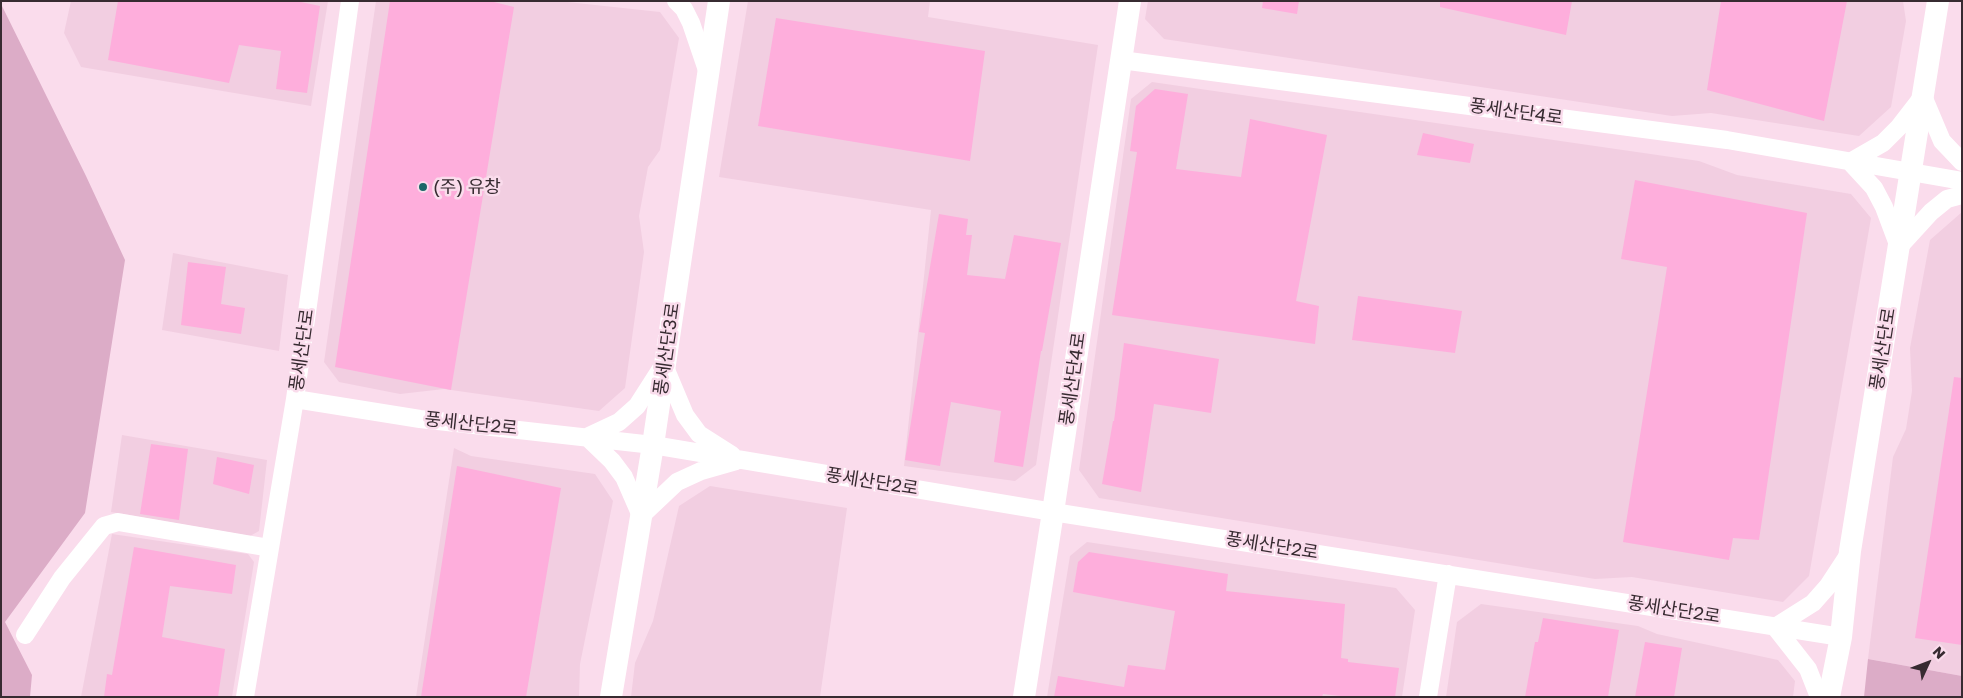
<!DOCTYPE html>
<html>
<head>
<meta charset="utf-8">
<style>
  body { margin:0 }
  #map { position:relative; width:1963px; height:698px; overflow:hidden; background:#fadcec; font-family:"Golos Text",sans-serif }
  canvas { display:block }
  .frame { position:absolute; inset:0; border:2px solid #372b31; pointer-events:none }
  .north { position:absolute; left:1903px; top:638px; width:50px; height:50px; -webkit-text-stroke:4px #fadcec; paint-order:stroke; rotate:47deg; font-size:14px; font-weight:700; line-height:20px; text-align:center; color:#372b31 }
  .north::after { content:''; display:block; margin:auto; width:18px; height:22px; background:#372b31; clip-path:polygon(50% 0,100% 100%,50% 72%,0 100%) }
</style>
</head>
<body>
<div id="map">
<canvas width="1963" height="698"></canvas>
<div class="frame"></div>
<div class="north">N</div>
</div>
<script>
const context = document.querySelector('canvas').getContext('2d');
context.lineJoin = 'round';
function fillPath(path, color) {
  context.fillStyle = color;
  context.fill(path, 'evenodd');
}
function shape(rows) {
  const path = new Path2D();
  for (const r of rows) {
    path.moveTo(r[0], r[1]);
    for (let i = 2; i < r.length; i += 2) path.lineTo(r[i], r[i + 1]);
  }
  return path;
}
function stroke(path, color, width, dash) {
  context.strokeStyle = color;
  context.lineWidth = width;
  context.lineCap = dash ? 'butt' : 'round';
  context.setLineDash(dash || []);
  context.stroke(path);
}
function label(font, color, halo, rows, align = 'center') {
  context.font = font + ' "Golos Text","Noto Sans KR",sans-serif';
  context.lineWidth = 5;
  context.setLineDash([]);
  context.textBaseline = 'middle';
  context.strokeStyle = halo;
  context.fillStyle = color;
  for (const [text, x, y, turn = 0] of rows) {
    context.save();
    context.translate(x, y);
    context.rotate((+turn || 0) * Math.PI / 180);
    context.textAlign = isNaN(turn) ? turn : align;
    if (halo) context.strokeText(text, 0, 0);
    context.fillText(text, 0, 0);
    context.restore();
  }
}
const built = shape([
  [71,1,328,1,311,106,81,67,64,33],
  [376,1,558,1,660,12,679,38,660,150,648,167,639,216,644,252,625,388,599,411,444,389,400,394,339,382,324,362],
  [748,1,930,1,928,17,1098,45,1036,465,1015,481,904,466,931,210,719,177],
  [1148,1,1903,1,1906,21,1891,107,1859,136,1711,113,1672,116,1164,39,1145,19],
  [1152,82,1699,161,1737,175,1851,194,1871,218,1809,576,1783,602,1632,577,1595,579,1099,498,1079,470,1131,99],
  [1962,212,1962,676,1868,659,1893,457,1906,429,1912,391,1910,348,1930,240],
  [173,253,288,275,279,351,162,330],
  [122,435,267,460,259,531,250,536,111,512],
  [454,448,471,456,595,474,613,501,580,664,579,697,416,697],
  [710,486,847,508,820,697,631,697,635,663,653,621,679,506],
  [112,534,248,554,254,562,232,697,81,697],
  [1087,542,1396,588,1415,610,1402,697,1047,697,1070,556],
  [1481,604,1638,626,1657,634,1778,660,1795,681,1793,697,1446,697,1457,622]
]);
const green = shape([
  [1,4,86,176,125,260,85,513,5,622,32,675,30,697,1,697],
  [1868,659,1962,676,1962,697,1864,697]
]);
const building = shape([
  [118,1,296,1,320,6,307,93,276,89,281,51,239,45,229,83,108,60],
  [390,1,490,1,514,7,451,390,335,367],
  [1263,1,1299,1,1297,14,1262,8],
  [1440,1,1572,1,1566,35,1440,7],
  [1721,1,1847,1,1824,121,1707,90],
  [776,18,985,51,970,161,758,126],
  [1155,89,1188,94,1176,169,1241,177,1250,119,1327,135,1296,301,1319,306,1315,344,1112,315,1137,152,1130,151,1136,106],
  [1423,133,1474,144,1470,163,1417,155],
  [1635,180,1807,213,1759,540,1733,538,1729,560,1623,542,1667,267,1621,259],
  [939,214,968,219,966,235,972,235,967,275,1005,279,1014,235,1061,243,1042,351,1041,351,1023,467,994,462,1001,411,951,402,940,466,905,460,925,333,919,332],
  [188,262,226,267,221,304,245,308,241,334,181,325],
  [1358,296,1462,311,1455,353,1352,340],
  [1124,343,1219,359,1211,413,1154,404,1141,492,1102,484,1113,421,1114,421],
  [1954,377,1962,378,1962,645,1915,638],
  [151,444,188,449,179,520,140,514],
  [217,457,254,465,249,494,213,484],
  [457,466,561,488,526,697,421,697],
  [134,547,236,565,232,594,170,586,162,637,225,649,218,697,104,697,107,674,112,675],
  [1089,552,1228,574,1226,591,1345,604,1341,658,1348,659,1348,662,1399,668,1395,697,1349,697,1323,694,1322,697,1054,697,1058,676,1124,687,1128,665,1165,670,1175,611,1073,592,1078,562],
  [1543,618,1619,630,1608,697,1525,697,1535,642,1538,642],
  [1645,642,1682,648,1674,697,1635,697]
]);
const minor = shape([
  [676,1,684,9,691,23,708,73],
  [1121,60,1727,140,1962,181],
  [1962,162,1942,141,1923,96,1899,127,1883,143,1850,162,1874,188,1884,207,1899,247,1931,212,1947,199,1962,195],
  [664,365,685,415,699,434,732,455],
  [662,367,637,406,619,422,587,437,612,461,624,477,641,516,677,482,701,471,736,461],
  [295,399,420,419,653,445,1053,512,1841,637],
  [25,635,62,578,104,526,118,522,270,548],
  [245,697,295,399,350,1],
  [1428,697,1448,574],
  [1819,697,1808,669,1775,627,1813,603,1828,586,1849,554]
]);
const tertiary = shape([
  [611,697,653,445,719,1],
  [1024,697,1053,512,1130,1],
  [1829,697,1841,637,1850,551,1938,1]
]);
const markers = [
  [423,187,5,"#1a6767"]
];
const streetNames = [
  ["풍세산단4로",1516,112,8],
  ["풍세산단3로",667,349,-82],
  ["풍세산단로",1883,349,-81],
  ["풍세산단로",302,350,-82],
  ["풍세산단4로",1073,379,-82],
  ["풍세산단2로",471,424,6],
  ["풍세산단2로",872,482,9],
  ["풍세산단2로",1272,546,9],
  ["풍세산단2로",1674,610,9]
];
const poiNames = [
  ["(주) 유창",433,187]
];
fillPath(built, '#f2cee1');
fillPath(green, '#dcacc7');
fillPath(building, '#feaedc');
stroke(minor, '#fff', 18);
stroke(tertiary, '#fff', 22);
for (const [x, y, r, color] of markers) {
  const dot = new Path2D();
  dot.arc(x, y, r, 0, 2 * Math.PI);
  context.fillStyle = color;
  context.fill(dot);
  stroke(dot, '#fadcec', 2);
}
label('18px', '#372b31', '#fadcec', streetNames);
label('18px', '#372b31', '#fadcec', poiNames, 'left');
</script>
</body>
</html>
